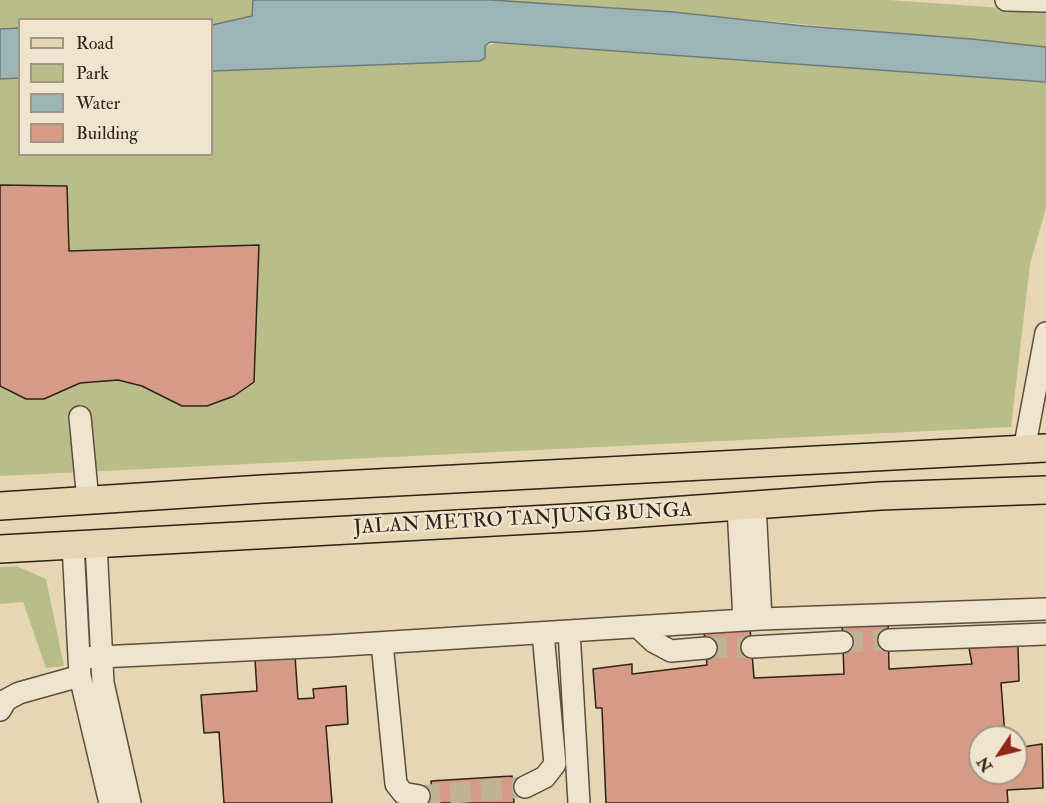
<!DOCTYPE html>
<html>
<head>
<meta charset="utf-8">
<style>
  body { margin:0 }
  #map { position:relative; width:1046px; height:803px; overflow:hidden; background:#e6d6b3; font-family:"IM FELL Double Pica",serif }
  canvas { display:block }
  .legend { position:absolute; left:18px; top:18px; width:195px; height:138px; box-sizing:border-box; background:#efe4ce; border:2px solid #a29686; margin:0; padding:8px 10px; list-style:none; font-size:18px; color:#2e2219 }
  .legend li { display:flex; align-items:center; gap:12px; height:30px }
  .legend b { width:30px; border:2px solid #a29686 }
  .north { position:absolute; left:968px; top:725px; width:60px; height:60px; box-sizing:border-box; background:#efe4ce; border:2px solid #a29686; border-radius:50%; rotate:235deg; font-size:16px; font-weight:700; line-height:24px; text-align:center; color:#2e2219 }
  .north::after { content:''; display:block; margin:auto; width:21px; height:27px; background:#8f2418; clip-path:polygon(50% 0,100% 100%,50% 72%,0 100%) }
</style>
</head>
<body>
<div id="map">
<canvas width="1046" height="803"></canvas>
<ul class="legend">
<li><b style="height:8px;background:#e6d6b3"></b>Road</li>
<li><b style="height:16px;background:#b9bd89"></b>Park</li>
<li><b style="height:16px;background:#9cb6b8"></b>Water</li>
<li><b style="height:16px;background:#d69b87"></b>Building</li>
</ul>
<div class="north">N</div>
</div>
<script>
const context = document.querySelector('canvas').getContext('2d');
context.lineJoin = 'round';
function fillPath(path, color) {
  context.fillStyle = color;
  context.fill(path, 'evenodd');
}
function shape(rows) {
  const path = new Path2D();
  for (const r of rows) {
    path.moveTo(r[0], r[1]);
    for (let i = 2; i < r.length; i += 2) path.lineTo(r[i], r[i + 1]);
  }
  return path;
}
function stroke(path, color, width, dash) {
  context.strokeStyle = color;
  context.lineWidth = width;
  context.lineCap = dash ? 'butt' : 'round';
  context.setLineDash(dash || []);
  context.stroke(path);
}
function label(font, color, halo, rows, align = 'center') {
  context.font = font + ' "IM FELL Double Pica",serif';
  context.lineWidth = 5;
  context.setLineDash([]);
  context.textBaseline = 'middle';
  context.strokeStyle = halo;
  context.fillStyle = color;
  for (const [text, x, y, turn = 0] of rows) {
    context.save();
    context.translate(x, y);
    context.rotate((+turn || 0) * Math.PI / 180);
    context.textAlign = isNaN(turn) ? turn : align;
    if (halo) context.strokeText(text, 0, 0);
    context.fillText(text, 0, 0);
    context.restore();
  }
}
const green = shape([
  [0,0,253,0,253,16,212,25,212,20,20,20,19,28,0,29],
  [491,0,889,0,1046,11,1046,47,673,12],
  [496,43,1046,82,1046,208,1030,264,1011,427,0,476,0,79,19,78,20,154,212,154,212,71,480,61,485,58,485,46],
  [16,566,46,579,64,666,46,668,23,602,0,604,0,567]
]);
const water = shape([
  [253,0,491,0,673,12,804,26,971,39,1046,47,1046,82,490,42,485,46,485,58,480,61,212,71,212,25,252,16,253,0],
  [19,28,19,78,0,79,0,29,19,28]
]);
const building = shape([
  [0,185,67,186,69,251,259,245,254,382,234,396,207,406,182,406,142,386,118,380,80,383,44,399,26,399,0,386,0,185],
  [888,619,889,669,972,664,969,648,1018,646,1019,681,1001,683,1005,737,980,737,980,773,1016,773,1016,748,1042,744,1043,788,1007,790,1008,803,606,803,602,708,596,708,593,669,632,664,632,674,707,665,704,631,750,628,754,678,844,674,842,623,888,619],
  [295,656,298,699,314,698,313,689,346,686,348,724,326,726,332,803,224,803,219,732,204,733,201,695,257,691,255,659,295,656],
  [512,776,514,803,433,803,431,781,512,776]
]);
const minorTunnel = shape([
  [842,642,889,640],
  [706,648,752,647],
  [419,796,525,787]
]);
const minor = shape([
  [1006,0,1046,1],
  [80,417,88,501],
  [1024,450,1046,333],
  [755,505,761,619],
  [738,507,744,620],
  [96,543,103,683,130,803],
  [73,545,80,676,110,803],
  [638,627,654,642,671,651,706,648],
  [569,631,579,803],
  [889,640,1046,634],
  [382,643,396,784,403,793,419,796],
  [752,647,842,642],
  [79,658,328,646,761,619,1046,609],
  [0,710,6,700,19,693,80,676],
  [525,787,545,777,555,764,543,633]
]);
const major = shape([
  [0,506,263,489,1046,448],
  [0,549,586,517,880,496,1046,490]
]);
const streetNames = [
  ["JALAN METRO TANJUNG BUNGA",523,520,-3]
];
fillPath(green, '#b9bd89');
fillPath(water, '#9cb6b8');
stroke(water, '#707b78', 1.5);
fillPath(building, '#d69b87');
stroke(building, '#2e2219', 1.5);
stroke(minorTunnel, '#c1b294', 21, [21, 10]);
stroke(minor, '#5c4f40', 24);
stroke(major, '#2e2219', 30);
stroke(minor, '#efe4ce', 21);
stroke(major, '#e6d6b3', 27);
label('20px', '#2e2219', '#efe4ce', streetNames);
</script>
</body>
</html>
